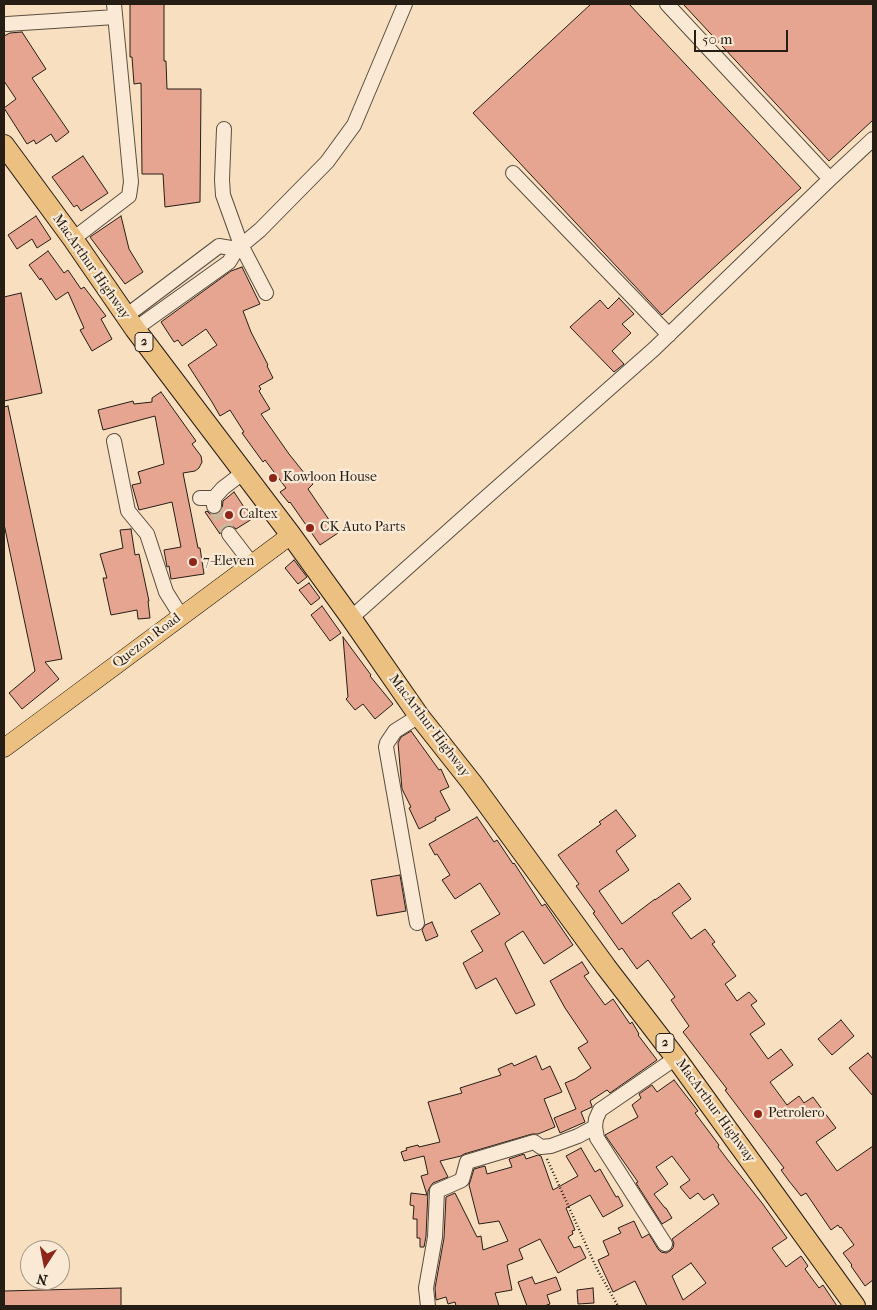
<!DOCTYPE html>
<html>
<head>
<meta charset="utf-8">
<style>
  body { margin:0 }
  #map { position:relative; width:877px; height:1310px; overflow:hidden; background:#f7dfbf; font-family:"IM FELL French Canon",serif }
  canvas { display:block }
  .frame { position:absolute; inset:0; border:5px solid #261e15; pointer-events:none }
  .north { position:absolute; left:20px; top:1240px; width:50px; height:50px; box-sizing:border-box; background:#faead5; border:1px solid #a59888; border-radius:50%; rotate:191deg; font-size:14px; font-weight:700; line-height:20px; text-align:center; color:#261e15 }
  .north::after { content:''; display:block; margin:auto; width:18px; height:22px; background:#8f2418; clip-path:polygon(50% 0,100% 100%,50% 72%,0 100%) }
  .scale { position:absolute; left:694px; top:30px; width:94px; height:22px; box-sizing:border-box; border:2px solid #261e15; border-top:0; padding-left:6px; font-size:15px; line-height:18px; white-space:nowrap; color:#261e15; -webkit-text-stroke:4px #faead5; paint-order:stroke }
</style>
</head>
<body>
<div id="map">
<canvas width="877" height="1310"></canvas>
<div class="frame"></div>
<div class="north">N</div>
<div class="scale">50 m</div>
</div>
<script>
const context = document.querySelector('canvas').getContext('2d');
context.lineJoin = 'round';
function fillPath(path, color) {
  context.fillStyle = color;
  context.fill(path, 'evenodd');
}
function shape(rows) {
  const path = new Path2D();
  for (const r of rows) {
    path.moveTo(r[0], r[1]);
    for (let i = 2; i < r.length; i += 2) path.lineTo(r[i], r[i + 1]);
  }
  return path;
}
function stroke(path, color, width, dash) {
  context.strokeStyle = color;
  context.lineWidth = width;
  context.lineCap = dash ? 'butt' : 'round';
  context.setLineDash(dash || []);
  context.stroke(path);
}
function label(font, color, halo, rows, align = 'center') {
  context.font = font + ' "IM FELL French Canon",serif';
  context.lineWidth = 4.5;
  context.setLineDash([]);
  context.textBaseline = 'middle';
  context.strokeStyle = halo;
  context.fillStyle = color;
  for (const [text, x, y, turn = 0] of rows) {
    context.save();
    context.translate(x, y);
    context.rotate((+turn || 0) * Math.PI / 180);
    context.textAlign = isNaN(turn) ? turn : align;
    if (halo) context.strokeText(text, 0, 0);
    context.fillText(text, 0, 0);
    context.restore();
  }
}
const building = shape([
  [130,4,164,4,164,61,166,61,167,89,201,89,200,202,165,207,163,174,142,174,141,83,134,84,132,57,130,57,130,4],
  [591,4,629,4,801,188,662,315,473,113,591,4],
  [683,4,873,4,873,120,829,161,683,4],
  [22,32,46,69,32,78,69,132,56,142,51,134,36,144,34,140,27,144,4,108,16,99,4,81,4,36,10,33,22,32],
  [83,156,108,193,81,211,77,205,74,207,52,177,83,156],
  [36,216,51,239,37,248,32,239,17,249,8,235,36,216],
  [121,216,129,249,143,272,125,284,90,237,121,216],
  [48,251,64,273,68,270,81,289,84,287,106,316,101,319,112,339,92,351,80,330,84,328,68,292,56,300,41,278,40,280,29,265,48,251],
  [242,267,260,304,243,311,251,332,268,365,267,366,273,378,259,386,261,389,259,391,270,409,261,414,289,454,313,484,308,489,338,533,320,545,290,502,289,503,280,492,286,488,265,460,263,462,242,433,244,432,230,410,220,416,212,402,188,365,217,345,206,329,182,346,178,340,174,342,161,322,231,271,242,267],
  [21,293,42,393,4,401,4,297,21,293],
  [619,298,634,314,622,324,631,333,612,351,624,364,614,372,570,327,600,300,608,309,619,298],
  [161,392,196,441,192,444,201,456,202,462,199,468,195,471,183,473,198,548,200,548,204,574,171,579,169,566,167,567,164,550,181,547,172,502,139,510,132,485,141,483,138,472,164,464,155,416,103,430,98,410,133,401,134,404,152,402,152,398,161,392],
  [8,406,62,659,45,662,59,679,22,709,9,693,35,671,4,524,4,407,8,406],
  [234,492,252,519,236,529,232,526,227,525,224,527,221,530,220,534,205,512,207,511,210,514,214,515,219,513,222,510,223,501,234,492],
  [131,529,135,555,139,554,149,601,148,601,150,618,138,619,137,610,111,615,103,578,107,578,100,554,123,548,120,530,131,529],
  [294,560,307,577,298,584,285,568,294,560],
  [309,583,320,598,311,605,299,590,309,583],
  [322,606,341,633,330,641,311,615,322,606],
  [343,637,371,675,370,676,393,704,375,719,363,704,355,710,346,699,348,697,343,637],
  [411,731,439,770,441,769,449,787,440,791,450,810,435,818,436,820,419,829,409,808,411,807,402,789,398,743,401,737,411,731],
  [616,810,636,836,616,851,629,870,599,891,622,924,655,899,655,900,679,883,691,899,672,913,691,939,705,929,715,942,712,944,736,976,725,984,737,1001,749,992,757,1001,751,1005,765,1024,750,1034,768,1059,781,1049,793,1065,770,1082,787,1105,799,1096,804,1103,813,1097,836,1128,816,1142,837,1171,873,1146,873,1280,865,1286,851,1266,852,1265,843,1253,854,1245,841,1227,840,1228,838,1225,831,1230,806,1193,801,1196,789,1181,781,1170,784,1168,725,1090,727,1089,683,1032,689,1026,671,1000,675,997,648,960,637,969,622,948,619,950,593,913,595,912,576,886,579,884,558,855,601,824,599,822,616,810],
  [477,817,494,842,497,840,513,864,514,863,542,906,545,904,573,945,544,964,523,931,506,942,505,944,535,1005,516,1014,496,978,476,989,463,963,483,951,471,931,500,914,480,883,455,899,442,880,450,875,437,854,435,855,429,844,477,817],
  [400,875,406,911,377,916,371,880,400,875],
  [432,922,438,936,426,941,422,930,425,925,432,922],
  [582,962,589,973,584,976,605,1005,613,999,630,1024,632,1022,639,1034,638,1035,657,1060,610,1093,607,1090,590,1101,592,1106,592,1107,581,1112,585,1122,560,1133,554,1118,576,1109,565,1083,575,1079,591,1068,578,1048,588,1042,565,1008,550,981,582,962],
  [841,1020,854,1036,832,1055,818,1039,841,1020],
  [868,1053,873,1059,873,1096,849,1068,868,1053],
  [536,1056,542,1070,550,1066,562,1092,544,1099,555,1127,538,1134,532,1134,464,1154,461,1156,440,1161,448,1177,433,1183,430,1187,428,1191,426,1236,424,1247,420,1247,420,1238,417,1238,417,1219,413,1219,414,1206,410,1205,411,1193,427,1195,421,1176,428,1174,424,1156,404,1161,401,1152,407,1150,406,1148,418,1145,419,1147,440,1142,428,1102,462,1093,460,1088,501,1075,498,1069,512,1063,514,1066,536,1056],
  [674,1080,698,1111,695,1113,719,1145,718,1147,727,1159,762,1203,787,1238,772,1248,786,1267,801,1256,808,1266,805,1269,819,1288,823,1285,837,1306,647,1306,635,1281,613,1292,598,1260,609,1255,603,1241,621,1233,618,1228,634,1221,642,1238,649,1234,658,1249,661,1252,666,1253,670,1251,673,1248,674,1243,672,1239,719,1204,713,1194,704,1200,698,1193,690,1199,680,1187,690,1180,672,1156,656,1167,668,1184,654,1194,665,1208,666,1208,672,1218,662,1224,636,1183,638,1182,605,1135,638,1117,632,1105,641,1098,639,1094,652,1085,657,1092,674,1080],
  [691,1263,706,1283,683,1300,672,1276,691,1263],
  [581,1148,595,1172,600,1169,616,1197,618,1196,623,1206,603,1217,590,1195,566,1208,575,1230,572,1231,573,1234,568,1237,574,1248,580,1246,586,1258,558,1273,540,1239,519,1249,523,1259,507,1265,512,1290,495,1293,499,1306,456,1306,455,1302,448,1304,446,1297,436,1300,435,1288,444,1238,446,1197,455,1193,477,1237,481,1236,483,1250,508,1241,499,1221,479,1224,469,1185,474,1169,485,1166,487,1174,512,1167,509,1159,524,1154,526,1159,538,1155,541,1156,553,1190,578,1176,566,1156,581,1148],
  [532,1277,535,1284,556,1277,561,1290,547,1295,550,1304,544,1306,527,1306,518,1282,532,1277],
  [121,1288,121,1306,4,1306,4,1291,121,1288],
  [593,1288,594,1303,578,1304,577,1290,593,1288]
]);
const minorTunnel = shape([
  [214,506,229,534]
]);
const path = shape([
  [547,1159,597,1269,618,1306]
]);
const minor = shape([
  [667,4,830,179],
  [7,24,115,17],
  [224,129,222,180,223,195,241,245,266,293],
  [513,173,669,335],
  [73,239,129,196,131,182,114,4],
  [126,316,219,246,237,249],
  [135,329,229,262,237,249,260,230,327,162,354,125,405,4],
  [114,441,128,511,147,534,166,592,181,616],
  [200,498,214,498],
  [214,506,214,498,223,488,244,472],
  [229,534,252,564],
  [351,618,482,501,654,349,830,179,873,139],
  [417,923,386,747,387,743,395,731,419,716],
  [665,1244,597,1138,595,1127,596,1119,600,1110,676,1058],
  [428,1306,426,1288,435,1237,437,1191,462,1180,467,1162,534,1142,541,1147,551,1146,578,1136,595,1127]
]);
const major = shape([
  [4,748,291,535]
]);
const highway = shape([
  [4,145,73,239,135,329,291,535,351,618,419,716,472,783,606,967,676,1058,855,1306]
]);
const markers = [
  [273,478,5,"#8f2418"],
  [229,515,5,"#8f2418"],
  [310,528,5,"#8f2418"],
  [193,562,5,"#8f2418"],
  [758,1114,5,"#8f2418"]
];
const shields = [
  [144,342,18],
  [665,1043,18]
];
const shieldNames = [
  ["2",144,342],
  ["2",665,1043]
];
const streetNames = [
  ["MacArthur Highway",91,267,55],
  ["Quezon Road",147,641,-37],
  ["MacArthur Highway",429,726,53],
  ["MacArthur Highway",715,1111,54]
];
const poiNames = [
  ["Kowloon House",283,478],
  ["Caltex",239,515],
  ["CK Auto Parts",320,528],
  ["7-Eleven",203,562],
  ["Petrolero",768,1114]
];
fillPath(building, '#e6a591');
stroke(building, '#261e15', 1);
stroke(minorTunnel, '#cdb89d', 14, [14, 7]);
stroke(minor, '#5a4e40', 16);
stroke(major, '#261e15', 19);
stroke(highway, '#261e15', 22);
stroke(path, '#261e15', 2.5, [1, 2.5]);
stroke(minor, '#faead5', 14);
stroke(major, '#ecc080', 18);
stroke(highway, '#ecc080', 20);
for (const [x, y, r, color] of markers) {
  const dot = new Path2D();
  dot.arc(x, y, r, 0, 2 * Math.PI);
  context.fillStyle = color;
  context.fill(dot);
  stroke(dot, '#faead5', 2);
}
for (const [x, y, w] of shields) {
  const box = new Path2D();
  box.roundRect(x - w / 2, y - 9.5, w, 19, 4);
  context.fillStyle = '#faead5';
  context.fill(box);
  stroke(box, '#261e15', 1);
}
label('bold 12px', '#261e15', null, shieldNames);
label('14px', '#261e15', '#faead5', streetNames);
label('14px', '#261e15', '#faead5', poiNames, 'left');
</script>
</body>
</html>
